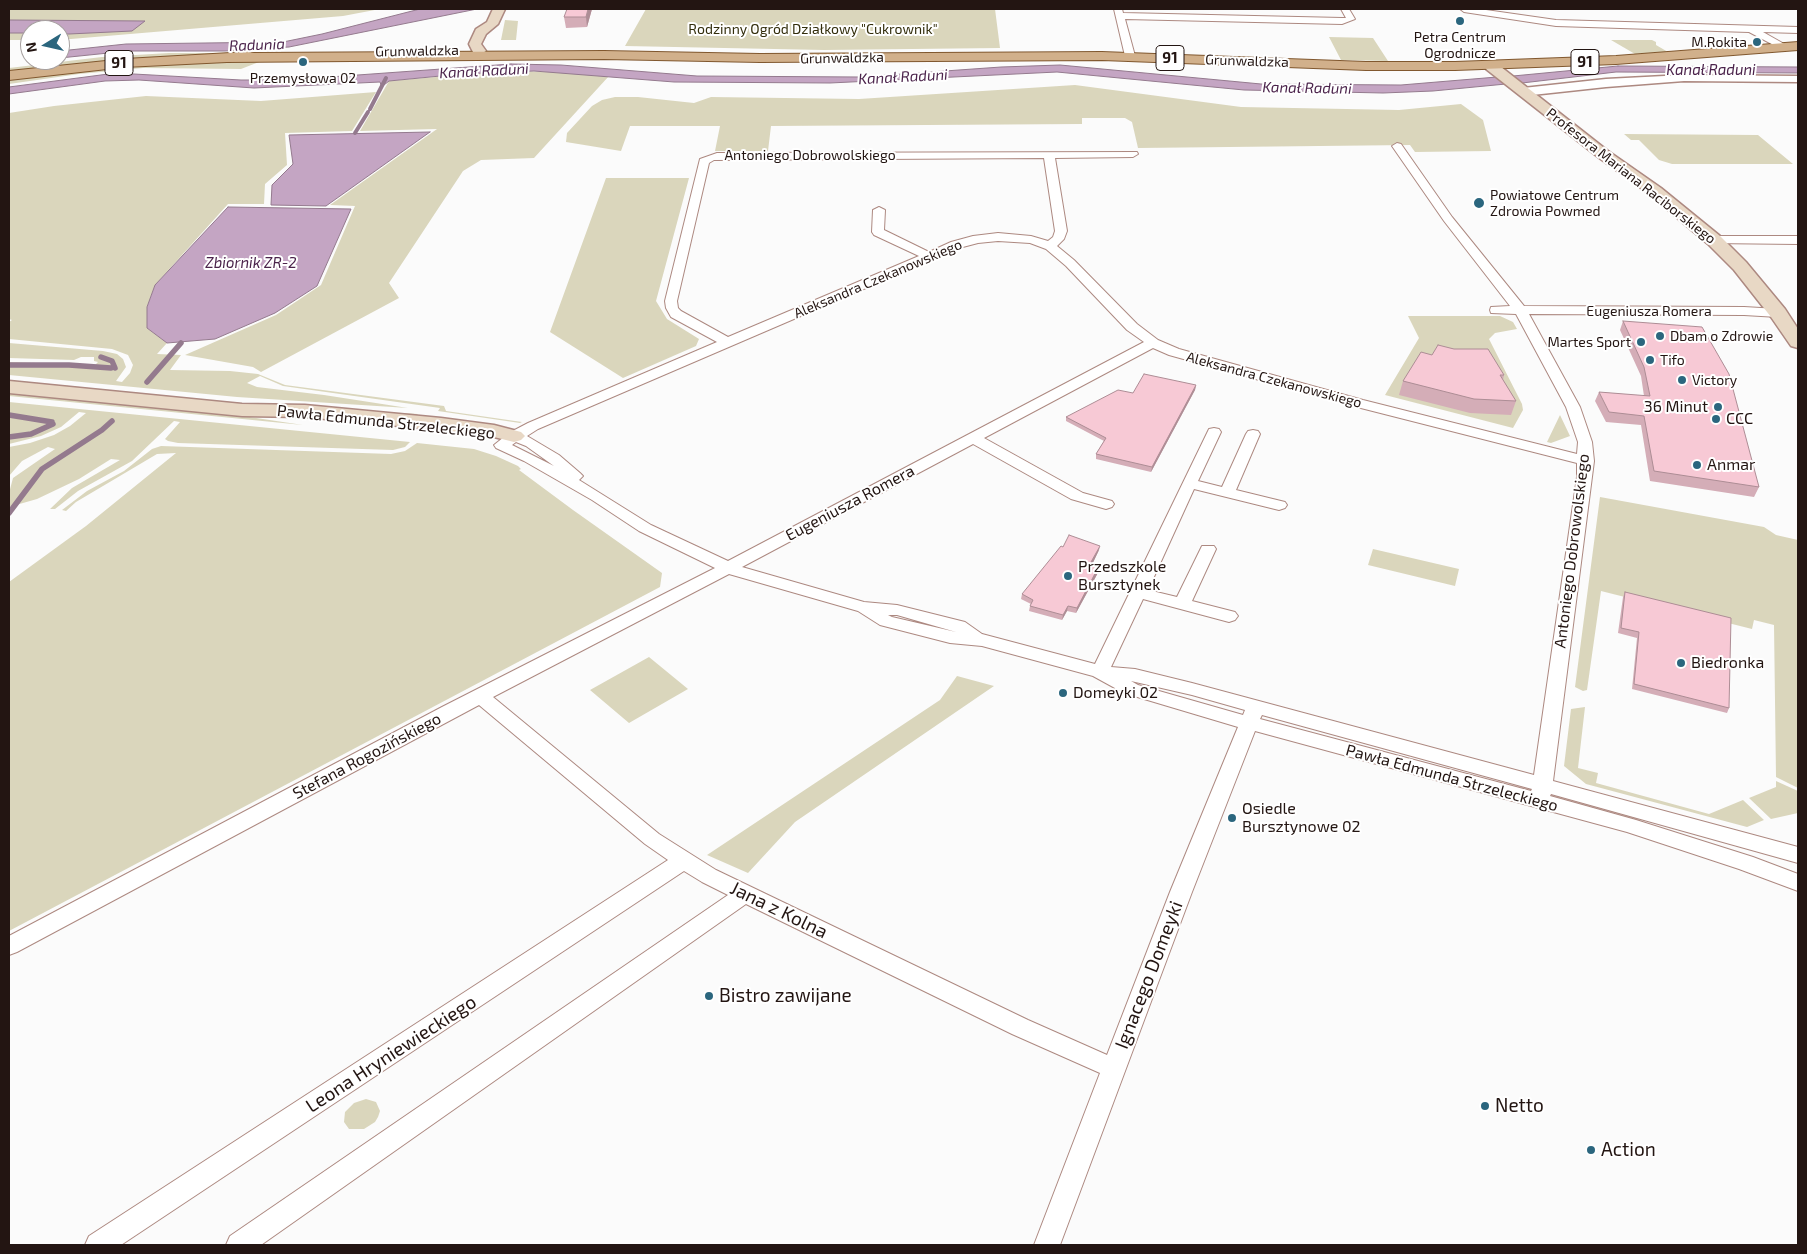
<!DOCTYPE html>
<html>
<head>
<meta charset="utf-8">
<style>
  body { margin:0 }
  #map { position:relative; width:1807px; height:1254px; overflow:hidden; background:#fbfbfb; font-family:"Exo 2",sans-serif }
  canvas { display:block }
  .frame { position:absolute; inset:0; border:10px solid #231512; pointer-events:none }
  .north { position:absolute; left:20px; top:20px; width:50px; height:50px; box-sizing:border-box; background:#fff; border:1px solid #a7a1a0; border-radius:50%; rotate:261deg; font-size:14px; font-weight:700; line-height:20px; text-align:center; color:#231512 }
  .north::after { content:''; display:block; margin:auto; width:18px; height:22px; background:#2b667e; clip-path:polygon(50% 0,100% 100%,50% 72%,0 100%) }
</style>
</head>
<body>
<div id="map">
<canvas width="1807" height="1254"></canvas>
<div class="frame"></div>
<div class="north">N</div>
</div>
<script>
const context = document.querySelector('canvas').getContext('2d');
context.lineJoin = 'round';
function fillPath(path, color) {
  context.fillStyle = color;
  context.fill(path, 'evenodd');
}
function shape(rows) {
  const path = new Path2D();
  for (const r of rows) {
    path.moveTo(r[0], r[1]);
    for (let i = 2; i < r.length; i += 2) path.lineTo(r[i], r[i + 1]);
  }
  return path;
}
function stroke(path, color, width, dash) {
  context.strokeStyle = color;
  context.lineWidth = width;
  context.lineCap = dash ? 'butt' : 'round';
  context.setLineDash(dash || []);
  context.stroke(path);
}
function label(font, color, halo, rows, align = 'center') {
  context.font = font + ' "Exo 2",sans-serif';
  context.lineWidth = 4;
  context.setLineDash([]);
  context.textBaseline = 'middle';
  context.strokeStyle = halo;
  context.fillStyle = color;
  for (const [text, x, y, turn = 0] of rows) {
    context.save();
    context.translate(x, y);
    context.rotate((+turn || 0) * Math.PI / 180);
    context.textAlign = isNaN(turn) ? turn : align;
    if (halo) context.strokeText(text, 0, 0);
    context.fillText(text, 0, 0);
    context.restore();
  }
}
const green = shape([
  [9,9,380,9,343,16,71,39,60,39,60,30,30,30,30,40,9,40],
  [646,9,995,9,1000,48,824,50,625,46],
  [505,20,518,21,516,40,501,40],
  [1329,37,1373,38,1388,61,1341,60],
  [1611,40,1652,40,1656,42,1656,45,1668,52,1635,54],
  [169,53,269,53,76,65,9,74,9,68,102,57],
  [244,60,259,62,241,69,143,68,79,74,9,84,9,80,79,71],
  [506,71,562,72,609,76,534,158,481,160,463,171,389,283,399,298,261,372,253,367,185,355,276,315,321,285,355,206,330,205,437,129,360,131,389,81],
  [1075,85,1241,107,1399,110,1461,104,1483,120,1491,151,1415,152,1410,145,1138,148,1132,122,1125,118,1082,118,1082,124,771,126,768,151,715,151,720,126,630,126,621,151,566,142,567,133,592,106,602,100,615,97,638,97,694,103,711,97,859,99],
  [376,92,352,131,285,133,287,165,265,184,264,204,228,204,155,285,147,307,147,328,167,343,157,354,181,355,170,370,230,371,258,374,285,385,444,406,446,411,522,422,520,423,438,411,440,408,283,386,260,376,247,383,257,387,324,395,408,408,237,397,9,375,9,362,95,365,98,362,94,361,94,357,81,357,74,360,9,358,9,343,103,351,117,354,123,359,126,367,116,381,122,382,130,373,133,365,128,355,112,349,9,339,9,322,12,320,9,319,9,113,54,106,146,96,261,101],
  [1624,134,1758,135,1793,164,1672,164,1659,160,1639,140,1631,140],
  [606,178,689,178,656,301,667,319,699,339,696,346,623,378,550,332],
  [1408,316,1500,316,1513,322,1517,329,1495,333,1489,339,1522,404,1523,410,1513,428,1385,395,1419,338],
  [9,380,251,404,418,414,416,416,244,405,9,382],
  [9,393,236,415,303,425,9,396],
  [9,402,410,442,405,447,393,450,178,443,168,441,165,439,180,422,174,421,132,461,78,491,55,509,50,509,72,488,120,460,111,459,79,479,37,499,9,507,9,493,13,478,55,449,48,447,22,461,9,476,9,447,30,443,54,435,70,426,86,413,79,412,61,427,41,436,9,444],
  [1560,415,1570,436,1551,443,1547,442],
  [417,443,474,449,496,456,518,466,521,469,519,470,573,510,662,573,660,587,9,931,9,582,86,526,176,453,157,454,76,502,66,511,62,510,87,491,124,471,152,449,161,446,391,454,405,451],
  [1600,497,1764,527,1776,535,1798,540,1798,788,1776,777,1774,625,1754,620,1752,629,1601,591,1587,690,1583,691,1575,687],
  [1373,549,1459,569,1455,586,1368,565],
  [649,657,688,689,629,723,590,690],
  [957,676,994,686,795,822,748,873,707,855,940,700],
  [1585,707,1578,768,1598,773,1596,783,1709,814,1743,800,1764,820,1747,827,1586,784,1564,766,1571,709],
  [1776,781,1798,791,1798,813,1771,819,1749,798,1776,787],
  [366,1099,376,1102,380,1111,378,1117,375,1122,364,1129,349,1129,344,1122,345,1112,354,1103]
]);
const water = shape([
  [420,9,477,9,289,47,225,51,128,51,60,58,60,51,126,44,283,42,322,34,420,9],
  [9,20,145,21,132,31,69,34,60,34,60,30,30,30,30,33,9,33,9,20],
  [511,64,561,65,697,76,860,77,1001,67,1060,65,1261,84,1401,85,1497,77,1506,84,1433,91,1383,93,1244,90,1057,72,830,83,674,82,534,71,461,74,389,81,384,85,381,85,380,82,254,88,139,80,105,81,9,94,9,87,116,73,241,80,288,80,511,64],
  [1618,66,1798,67,1798,73,1616,72,1522,83,1513,76,1618,66],
  [430,132,326,206,271,205,272,185,293,164,289,135,430,132],
  [228,207,351,209,317,286,275,313,215,339,167,343,147,328,147,307,155,285,228,207]
]);
const streamFar1 = shape([
  [370,109,386,78],
  [355,133,368,112]
]);
const stream = shape([
  [101,357,112,361,115,368],
  [9,365,69,365,111,368],
  [147,382,181,343],
  [9,415,52,422],
  [9,437,31,434,53,424],
  [9,513,42,469,102,430,112,421]
]);
const minor = shape([
  [1114,9,1122,9,1123,13,1342,18,1346,18,1341,9,1349,9,1355,19,1342,24,1125,19,1135,56,1130,59,1125,56,1114,9],
  [1460,9,1479,9,1556,20,1798,27,1798,33,1763,32,1786,45,1786,49,1783,50,1749,32,1556,26,1464,12,1460,9],
  [1397,143,1401,144,1452,217,1524,306,1744,307,1778,309,1784,313,1778,317,1744,315,1529,314,1580,407,1592,442,1594,461,1553,781,1798,847,1798,863,1551,794,1550,796,1636,820,1753,857,1798,874,1798,891,1739,869,1627,832,1255,731,1192,892,1060,1245,1034,1245,1100,1073,1012,1034,746,904,261,1245,226,1245,230,1236,728,895,702,882,684,871,121,1245,85,1245,89,1236,668,860,645,844,479,705,17,952,9,955,9,936,442,707,715,568,639,531,592,500,524,461,496,448,494,445,509,433,528,423,717,342,671,317,666,308,665,301,700,159,717,153,1137,152,1138,154,1133,157,1055,158,1067,231,1064,239,1057,246,1074,260,1137,324,1158,340,1179,349,1363,400,1577,454,1578,442,1566,407,1516,314,1491,313,1490,310,1491,307,1510,306,1444,221,1392,146,1397,143],
  [1044,158,1055,231,1053,237,1048,241,1031,236,998,233,973,236,951,242,929,252,884,230,885,210,879,207,873,210,872,232,874,235,919,256,728,337,681,311,678,308,677,301,709,163,714,160,1044,158],
  [998,241,1030,243,1046,249,1066,266,1127,330,1144,342,728,561,651,525,579,480,583,476,580,473,559,455,527,436,538,429,959,248,978,243,998,241],
  [1153,348,1169,355,1353,406,1577,463,1577,477,1534,775,1192,683,1135,669,1111,667,1143,599,1229,622,1235,620,1238,616,1235,612,1192,601,1216,549,1214,546,1202,546,1177,597,1148,590,1194,489,1279,510,1285,508,1287,505,1285,502,1236,490,1260,434,1258,431,1253,430,1248,431,1246,434,1222,487,1198,481,1221,432,1219,429,1214,428,1209,429,1095,664,982,634,965,622,897,605,864,602,742,567,973,444,1071,499,1106,509,1112,507,1114,504,1112,501,1083,493,984,438,1153,348],
  [516,442,526,446,554,466,512,445,516,442],
  [729,574,858,611,880,625,950,643,982,646,1093,676,1124,693,1238,727,1170,892,1107,1055,1028,1020,716,870,659,834,493,697,729,574],
  [888,615,897,615,956,632,892,617,888,615],
  [1131,681,1192,695,1245,710,1243,715,1138,685,1131,681],
  [1262,715,1532,789,1531,791,1260,719,1262,715],
  [1714,236,1798,236,1798,244,1710,243,1708,240,1710,237,1714,236]
]);
const tertiary = shape([
  [1684,75,1798,76,1798,82,1684,81,1606,87,1523,96,1517,92,1523,88,1606,79,1684,75]
]);
const secondary = shape([
  [493,9,505,9,498,24,486,34,481,44,486,51,479,55,474,54,469,44,476,29,487,22,493,9],
  [1491,62,1496,63,1608,151,1661,188,1720,236,1746,262,1785,309,1798,329,1798,348,1791,346,1771,317,1734,270,1708,244,1649,194,1598,157,1486,69,1484,66,1491,62],
  [9,381,242,404,305,405,441,418,494,425,521,432,525,436,521,440,514,442,494,437,441,430,305,417,242,416,9,393,9,381]
]);
const primary = shape([
  [1798,42,1798,50,1616,64,1455,70,1366,70,1102,60,760,62,604,59,227,62,125,67,9,80,9,71,125,59,248,52,254,53,604,51,760,54,1102,52,1366,62,1455,62,1616,56,1798,42]
]);
const wall = shape([
  [592,9,587,27,566,28,564,17],
  [1623,321,1759,487,1754,497,1650,481,1641,425,1606,422,1595,401,1599,392,1644,396,1641,376,1620,330],
  [1432,355,1504,375,1503,380,1516,401,1511,415,1470,413,1399,395,1403,381],
  [1196,385,1195,390,1151,472,1096,459,1096,454,1104,441,1066,421,1066,417,1133,393],
  [1099,550,1093,562,1100,564,1100,569,1076,613,1067,611,1062,620,1029,611,1030,606,1031,604,1021,599,1022,594],
  [1625,592,1729,708,1727,713,1632,689,1637,638,1618,633,1623,597]
]);
const shadedWall = shape([
  [588,9,592,9,587,27,586,17],
  [1196,385,1195,390,1151,472,1152,467],
  [1100,546,1099,550,1091,567,1091,562],
  [1100,564,1100,569,1076,613,1077,608],
  [1068,606,1067,611,1062,620,1063,615]
]);
const building = shape([
  [567,9,588,9,586,17,564,17,567,9],
  [1623,321,1702,327,1729,374,1759,487,1654,471,1644,416,1609,412,1599,392,1650,396,1644,367,1623,321],
  [1438,345,1454,349,1488,349,1504,375,1500,375,1516,401,1474,399,1403,381,1421,352,1432,355,1438,345],
  [1144,374,1196,385,1152,467,1096,454,1106,438,1066,417,1118,390,1133,393,1144,374],
  [1069,535,1100,546,1091,562,1100,564,1077,608,1068,606,1063,615,1030,606,1033,600,1022,594,1061,546,1063,547,1069,535],
  [1625,592,1731,618,1729,708,1634,684,1639,632,1621,628,1625,592]
]);
const markers = [
  [1460,21,5,"#2b667e"],
  [1757,42,5,"#2b667e"],
  [303,62,5,"#2b667e"],
  [1479,203,6,"#2b667e"],
  [1660,336,5,"#2b667e"],
  [1641,342,5,"#2b667e"],
  [1650,360,5,"#2b667e"],
  [1682,380,5,"#2b667e"],
  [1718,407,5,"#2b667e"],
  [1716,419,5,"#2b667e"],
  [1697,465,5,"#2b667e"],
  [1068,576,5,"#2b667e"],
  [1681,663,5,"#2b667e"],
  [1063,693,5,"#2b667e"],
  [1232,818,5,"#2b667e"],
  [709,996,5,"#2b667e"],
  [1485,1106,5,"#2b667e"],
  [1591,1150,5,"#2b667e"]
];
const farParknames = [
  ["Rodzinny Ogród Działkowy \"Cukrownik\"",813,29]
];
const farPoinames = [
  ["Petra Centrum",1460,37,"center"],
  ["Ogrodnicze",1460,53,"center"],
  ["M.Rokita",1747,42,"right"],
  ["Przemysłowa 02",303,78,"center"],
  ["Powiatowe Centrum",1490,195],
  ["Zdrowia Powmed",1490,211],
  ["Dbam o Zdrowie",1670,336],
  ["Martes Sport",1631,342,"right"],
  ["Tifo",1660,360],
  ["Victory",1692,380]
];
const farStreetnames = [
  ["Grunwaldzka",417,51,-1],
  ["Grunwaldzka",842,58,-1],
  ["Grunwaldzka",1247,61,2],
  ["Antoniego Dobrowolskiego",810,155],
  ["Profesora Mariana Raciborskiego",1631,176,38],
  ["Aleksandra Czekanowskiego",878,279,-23],
  ["Eugeniusza Romera",1649,311],
  ["Aleksandra Czekanowskiego",1274,380,15]
];
const farWaternames = [
  ["Radunia",257,45,-2],
  ["Kanał Raduni",1711,70],
  ["Kanał Raduni",484,71,-3],
  ["Kanał Raduni",903,77,-3],
  ["Kanał Raduni",1307,88,1],
  ["Zbiornik ZR-2",251,263]
];
const shields = [
  [1170,58,28],
  [1585,62,28],
  [119,63,28]
];
const shieldNames = [
  ["91",1170,58],
  ["91",1585,62],
  ["91",119,63]
];
const poiNames = [
  ["36 Minut",1708,407,"right"],
  ["CCC",1726,419],
  ["Anmar",1707,465],
  ["Przedszkole",1078,567],
  ["Bursztynek",1078,585],
  ["Biedronka",1691,663],
  ["Domeyki 02",1073,693],
  ["Osiedle",1242,809],
  ["Bursztynowe 02",1242,827]
];
const streetNames = [
  ["Pawła Edmunda Strzeleckiego",386,422,6],
  ["Eugeniusza Romera",850,503,-28],
  ["Antoniego Dobrowolskiego",1572,551,-83],
  ["Stefana Rogozińskiego",367,756,-28],
  ["Pawła Edmunda Strzeleckiego",1452,778,15]
];
const nearStreetnames = [
  ["Jana z Kolna",779,910,26],
  ["Ignacego Domeyki",1149,975,-69],
  ["Leona Hryniewieckiego",391,1054,-33]
];
const nearPoinames = [
  ["Bistro zawijane",719,996],
  ["Netto",1495,1106],
  ["Action",1601,1150]
];
fillPath(green, '#dad6bc');
fillPath(water, '#c4a5c3');
stroke(water, '#947a8e', 1);
stroke(streamFar1, '#947a8e', 4);
stroke(stream, '#947a8e', 5.5);
stroke(minor, '#ad8981', 2);
stroke(tertiary, '#ad8981', 3);
stroke(secondary, '#ad8981', 3);
stroke(primary, '#81582f', 2);
fillPath(minor, '#fff');
fillPath(tertiary, '#fff');
fillPath(secondary, '#e8d8c5');
fillPath(primary, '#d1b08b');
fillPath(wall, '#d4adb7');
fillPath(shadedWall, '#ad8d95');
fillPath(building, '#f7c9d5');
stroke(building, '#ad8d95', 1);
for (const [x, y, r, color] of markers) {
  const dot = new Path2D();
  dot.arc(x, y, r, 0, 2 * Math.PI);
  context.fillStyle = color;
  context.fill(dot);
  stroke(dot, '#fff', 2);
}
label('14px', '#322d0b', '#fff', farParknames);
label('14px', '#231512', '#fff', farPoinames, 'left');
label('14px', '#231512', '#fff', farStreetnames);
label('italic 15px', '#4b234b', '#fff', farWaternames);
for (const [x, y, w] of shields) {
  const box = new Path2D();
  box.roundRect(x - w / 2, y - 12.5, w, 25, 4);
  context.fillStyle = '#fff';
  context.fill(box);
  stroke(box, '#231512', 1);
}
label('bold 15px', '#231512', null, shieldNames);
label('16px', '#231512', '#fff', poiNames, 'left');
label('16px', '#231512', '#fff', streetNames);
label('19px', '#231512', '#fff', nearStreetnames);
label('19px', '#231512', '#fff', nearPoinames, 'left');
</script>
</body>
</html>
